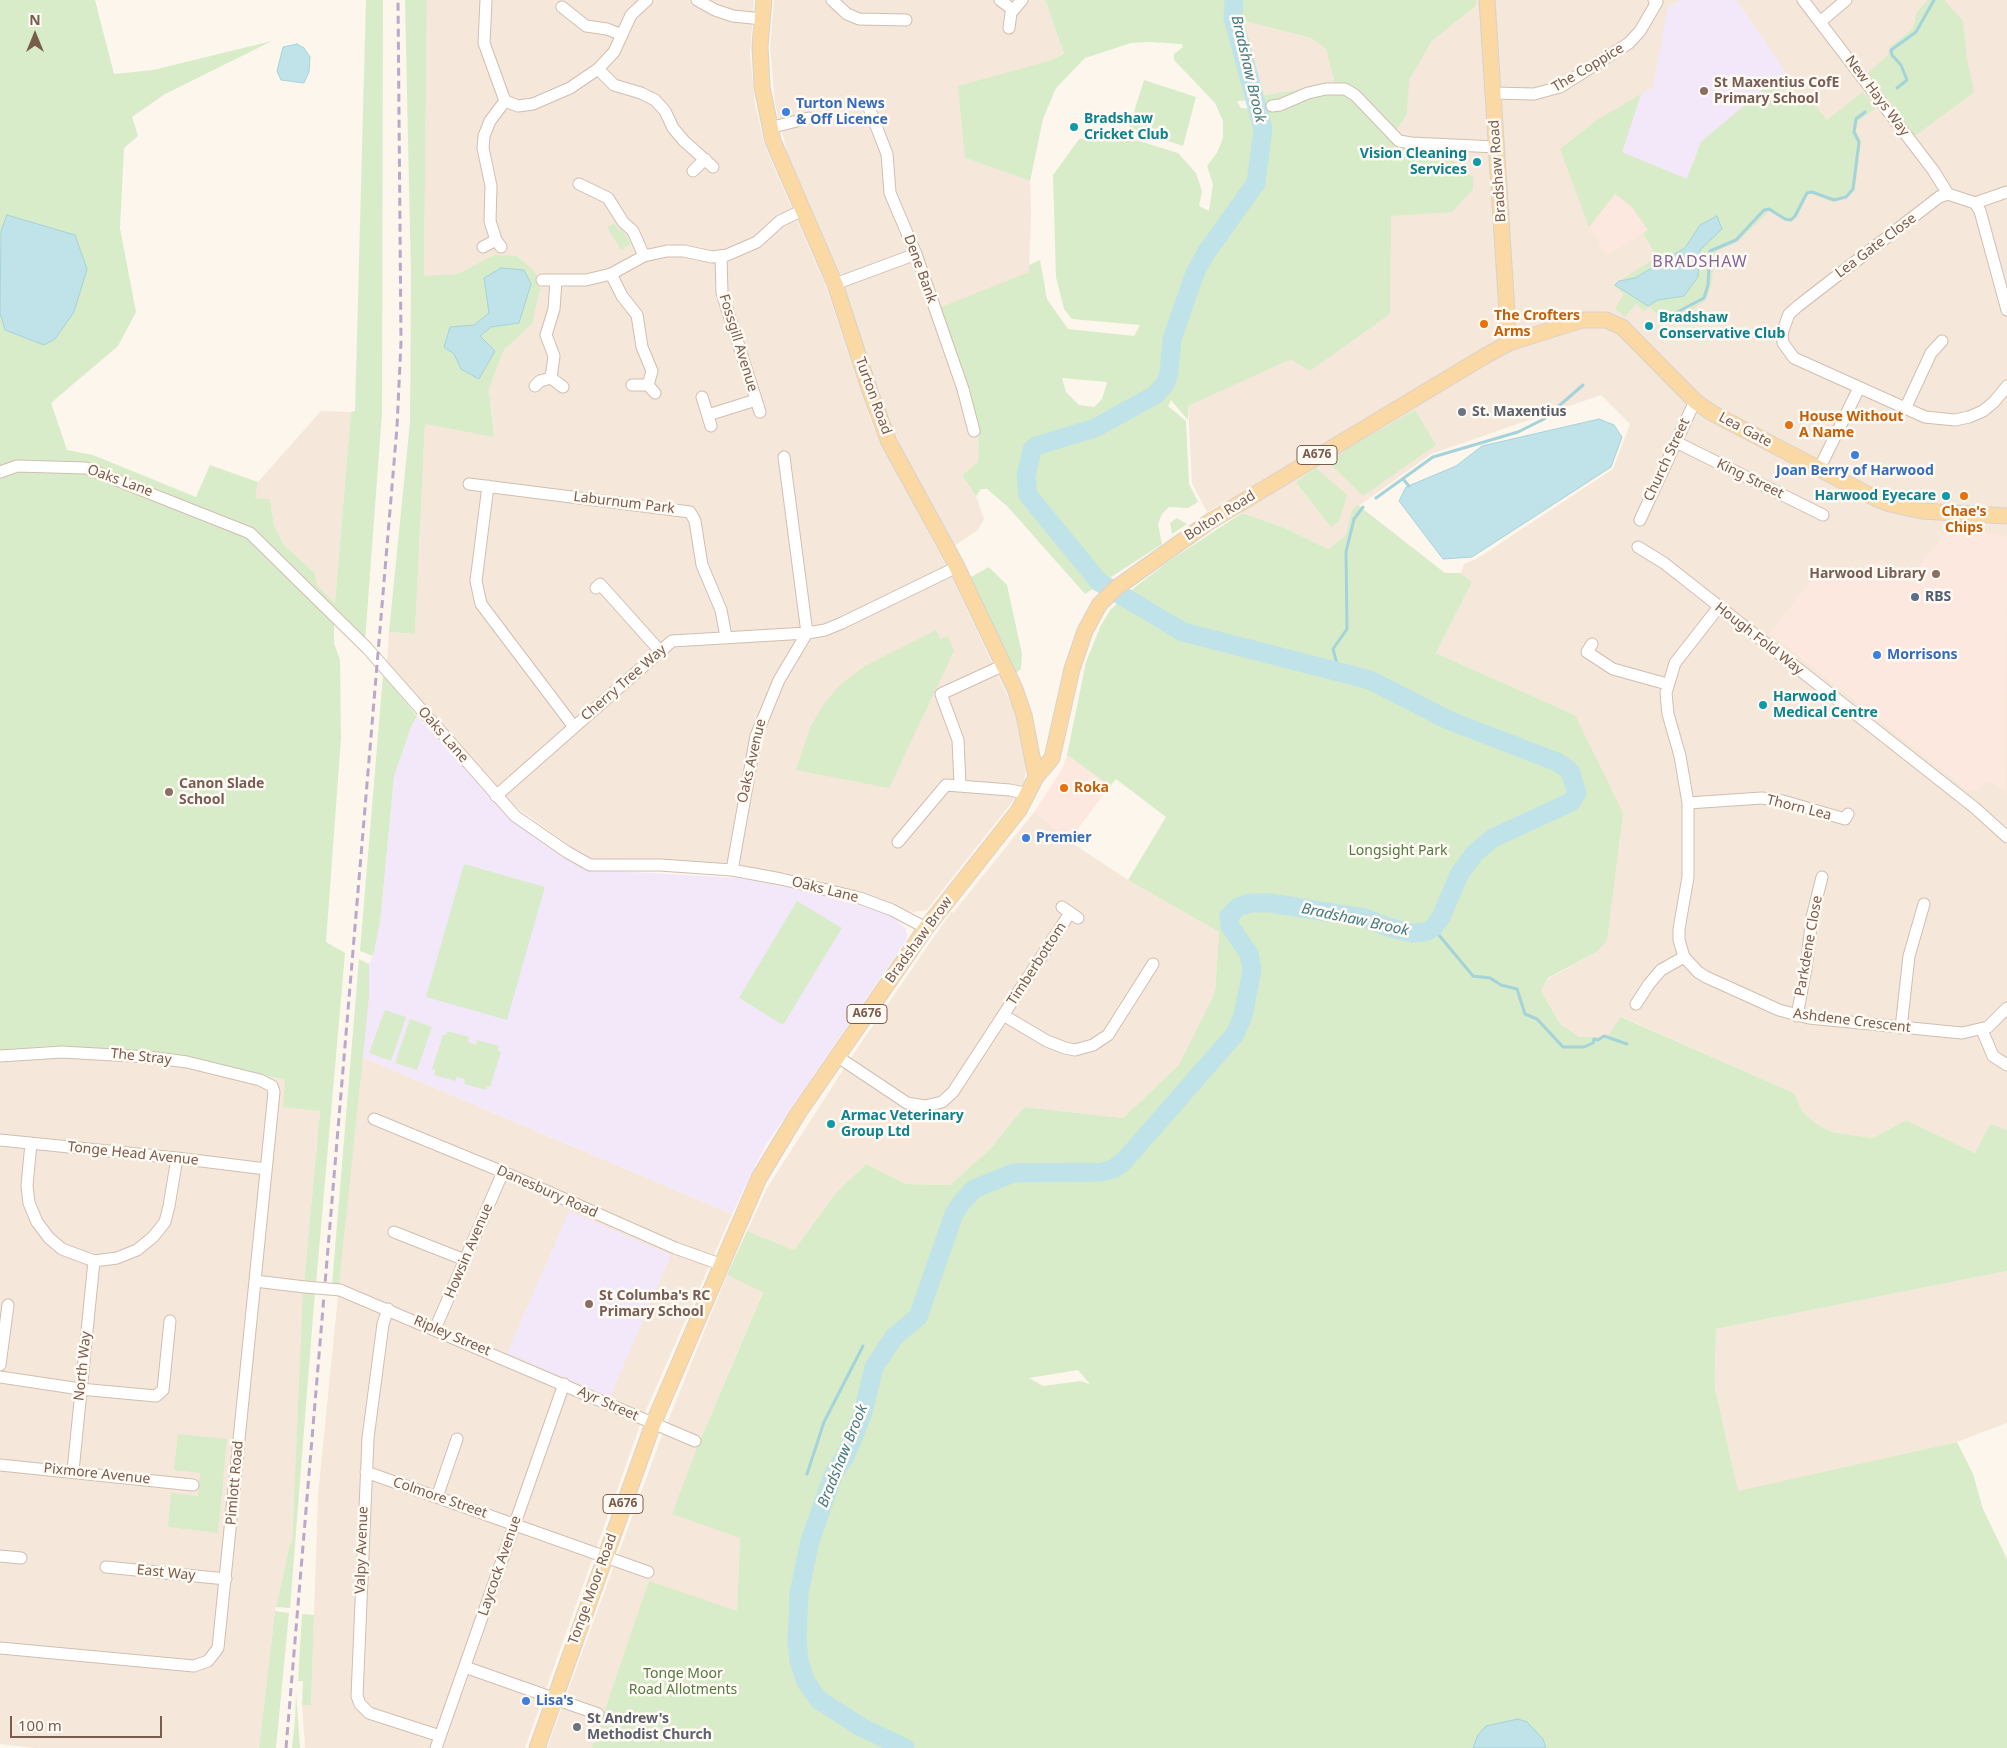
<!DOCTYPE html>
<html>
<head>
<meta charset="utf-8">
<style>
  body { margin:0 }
  #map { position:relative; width:2007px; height:1748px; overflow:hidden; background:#fdf6ec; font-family:"Noto Sans",sans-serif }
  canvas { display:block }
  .north { position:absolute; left:10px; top:10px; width:50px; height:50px; -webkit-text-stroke:4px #fffaf3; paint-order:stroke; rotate:0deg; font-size:14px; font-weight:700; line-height:20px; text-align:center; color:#7a5c4d }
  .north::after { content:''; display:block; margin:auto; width:18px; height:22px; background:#7a5c4d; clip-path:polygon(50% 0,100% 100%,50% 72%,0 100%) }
  .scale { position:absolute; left:10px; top:1716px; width:152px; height:22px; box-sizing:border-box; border:2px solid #7a5c4d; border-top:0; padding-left:6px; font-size:15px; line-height:18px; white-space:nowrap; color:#7a5c4d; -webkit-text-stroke:4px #fffaf3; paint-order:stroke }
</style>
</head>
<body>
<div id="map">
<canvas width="2007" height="1748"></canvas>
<div class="north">N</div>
<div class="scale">100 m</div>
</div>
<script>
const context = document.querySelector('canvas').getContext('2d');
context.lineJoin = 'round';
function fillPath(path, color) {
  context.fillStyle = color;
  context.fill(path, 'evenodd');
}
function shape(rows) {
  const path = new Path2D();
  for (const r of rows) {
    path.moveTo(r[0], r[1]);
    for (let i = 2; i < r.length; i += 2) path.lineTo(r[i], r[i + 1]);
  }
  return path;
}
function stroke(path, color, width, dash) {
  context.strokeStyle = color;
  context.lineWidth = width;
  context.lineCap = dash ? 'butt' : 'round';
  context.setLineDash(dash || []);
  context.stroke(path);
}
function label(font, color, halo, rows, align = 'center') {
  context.font = font + ' "Noto Sans",sans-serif';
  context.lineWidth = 5;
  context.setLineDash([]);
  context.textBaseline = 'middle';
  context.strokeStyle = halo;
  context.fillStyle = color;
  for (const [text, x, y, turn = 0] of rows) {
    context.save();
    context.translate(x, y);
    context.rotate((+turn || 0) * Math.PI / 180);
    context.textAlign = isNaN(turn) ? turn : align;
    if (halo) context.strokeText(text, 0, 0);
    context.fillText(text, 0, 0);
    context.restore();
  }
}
const residential = shape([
  [427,0,754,0,750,53,755,104,765,146,827,289,871,421,884,449,952,577,1014,710,1022,734,1026,766,1024,783,1016,797,927,910,913,912,780,874,592,862,509,802,387,662,389,632,415,634,425,424,494,436,489,389,504,350,532,324,494,255,457,274,424,277],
  [774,0,1043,0,1046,2,1064,54,1049,61,965,158,1030,181,1031,212,1029,272,979,430,978,462,962,475,976,496,984,519,978,530,953,547,949,536,908,463,889,420,839,271,787,152,775,104,770,47],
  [1476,0,2007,0,2007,1130,1990,1125,1975,1153,1906,1120,1873,1138,1832,1132,1815,1123,1802,1111,1794,1093,1622,1017,1607,1037,1580,1037,1561,1025,1541,991,1548,979,1598,951,1575,715,1436,653,1472,582,1461,573,1464,564,1478,558,1613,469,1630,424,1601,395,1431,454,1353,510,1346,535,1328,549,1285,528,1242,513,1226,501,1207,512,1192,483,1188,406,1291,358,1391,138,1407,115,1408,80,1432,41,1476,6],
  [1244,21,1311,38,1326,49,1336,84,1259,96,1244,41],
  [321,411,351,412,335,603,317,585,315,573,284,545,274,526,270,499,254,498,258,482],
  [1035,811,1069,841,1128,880,1219,932,1215,992,1179,1066,1123,1118,1024,1107,990,1149,950,1185,906,1184,866,1164,836,1193,794,1250,747,1231,767,1188,852,1056,951,912,953,913],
  [50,1046,150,1051,187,1057,286,1080,320,1111,304,1283,292,1544,290,1545,275,1611,259,1748,35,1748,0,1744,0,1050],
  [362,1057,732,1214,643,1417,525,1748,305,1748,302,1705,311,1705,318,1495],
  [2007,1271,2007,1423,1957,1442,1738,1492,1715,1388,1716,1329],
  [727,1275,763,1291,699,1443,740,1538,737,1611,592,1748,547,1748,661,1438]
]);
const commercial = shape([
  [1615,194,1631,206,1648,230,1607,255,1589,227],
  [1951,525,1972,526,1981,532,2007,536,2006,791,1986,781,1979,789,1968,791,1770,633,1811,581,1882,561,1911,577],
  [1067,755,1110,786,1069,841,1035,811,1061,771]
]);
const education = shape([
  [1681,0,1736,0,1786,72,1701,142,1687,179,1622,152,1641,94,1653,88,1667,10,1671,5],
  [417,716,511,820,580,865,596,870,739,878,835,896,890,913,906,929,907,939,765,1146,732,1214,362,1057,369,998,369,964,373,956,380,923,394,777,411,727],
  [569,1211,671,1255,610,1397,507,1353]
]);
const green = shape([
  [0,0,95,0,114,74,153,70,272,41,165,94,132,117,138,136,124,148,120,228,136,312,118,346,51,403,67,450,93,455,196,497,210,465,258,482,255,498,270,499,274,526,284,545,315,573,317,585,335,603,351,412,355,411,366,0,383,0,382,413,365,641,334,618,334,643,340,660,341,738,326,942,345,953,316,1284,304,1283,320,1111,283,1107,285,1080,187,1057,150,1051,50,1046,0,1050],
  [405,0,427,0,424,276,457,274,494,255,517,256,535,272,540,289,532,324,504,350,489,389,494,437,425,424,415,634,389,632,410,422,411,277],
  [1043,0,1476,0,1476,6,1432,41,1409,80,1407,115,1391,138,1391,141,1400,139,1408,151,1430,152,1451,158,1473,178,1473,189,1452,212,1391,216,1390,314,1310,371,1291,359,1188,406,1188,420,1171,400,1168,406,1186,421,1189,484,1198,502,1188,508,1169,507,1162,514,1158,524,1162,544,1085,594,1008,507,987,489,981,489,976,496,962,475,978,462,979,430,941,307,1029,272,1029,265,1040,260,1047,299,1068,329,1134,336,1140,325,1072,319,1064,309,1056,277,1053,175,1079,139,1116,134,1178,153,1196,173,1202,191,1199,206,1209,211,1213,184,1207,166,1217,153,1223,138,1223,121,1215,103,1174,60,1174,54,1183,47,1182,44,1150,42,1131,43,1085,58,1056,88,1043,119,1030,181,965,158,958,86,1049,61,1064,54,1046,2],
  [1244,21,1311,38,1326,49,1335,84,1259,96,1244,41],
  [1262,100,1264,109,1241,108,1237,101],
  [1062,378,1107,382,1107,383,1102,399,1094,407,1079,405,1066,392],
  [1928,0,1944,0,1963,21,1967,59,1974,92,1915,136,1868,73,1887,56,1890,47,1913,28,1917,12],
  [1144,80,1196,97,1183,146,1129,128],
  [1773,81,1783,95,1789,99,1802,101,1809,98,1827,120,1863,92,1876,108,1858,121,1856,131,1861,141,1855,190,1847,198,1834,202,1812,194,1808,194,1797,217,1788,222,1769,211,1738,242,1716,251,1711,285,1706,300,1694,308,1690,323,1677,310,1661,318,1649,307,1644,311,1636,304,1625,317,1615,309,1624,294,1613,285,1657,257,1643,233,1648,230,1631,206,1615,194,1589,227,1560,149,1597,120,1641,94,1622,152,1687,179,1701,142],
  [1717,216,1722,229,1700,250,1698,277,1684,296,1657,300,1619,281,1635,278,1685,248,1700,225],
  [614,223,618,230,621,229,631,244,621,250,607,227],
  [1415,410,1436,445,1363,496,1326,460],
  [1316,468,1347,495,1339,521,1331,527,1296,482],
  [1358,505,1445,573,1461,573,1472,582,1436,653,1575,715,1623,813,1607,940,1598,951,1548,978,1541,991,1561,1025,1580,1037,1607,1037,1621,1017,1794,1093,1802,1111,1815,1123,1832,1132,1873,1138,1906,1120,1975,1153,1990,1124,2007,1130,2007,1271,1716,1329,1715,1388,1738,1491,1957,1442,1973,1474,1983,1509,2007,1559,2007,1748,592,1748,649,1581,737,1611,740,1538,672,1514,699,1443,763,1292,727,1275,747,1231,794,1250,836,1193,866,1164,906,1184,950,1185,990,1149,1024,1107,1123,1118,1179,1065,1215,992,1219,932,1128,880,1166,817,1116,779,1110,786,1067,755,1086,662,1101,625,1111,609,1134,588,1169,561,1242,513,1285,528,1328,549,1346,535,1352,510],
  [1078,1370,1090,1384,1080,1381,1043,1386,1029,1378],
  [1177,518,1187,524,1172,534,1170,523],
  [989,567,1007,585,1022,654,1021,669,1015,674,969,578],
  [936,630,940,639,948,636,954,651,889,788,796,770,810,728,823,705,840,685,865,666],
  [383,675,417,716,411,727,394,777,380,923,373,956,360,951],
  [464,864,545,887,507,1020,426,997],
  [797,901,842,928,783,1025,739,998],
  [359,959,369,964,369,998,339,1286,332,1285],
  [385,1010,406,1017,391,1061,369,1053],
  [410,1019,432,1027,417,1070,395,1063],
  [447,1031,469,1037,468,1042,476,1045,477,1040,499,1046,498,1051,501,1052,490,1087,487,1086,486,1090,464,1084,465,1079,457,1077,455,1081,434,1075,435,1070,432,1069,443,1035,446,1035],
  [303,1290,315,1291,290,1608,276,1607,290,1544,292,1544],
  [178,1434,227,1439,218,1533,168,1527,171,1493,198,1496,200,1473,174,1470],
  [275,1611,289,1613,276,1748,259,1748],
  [302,1614,314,1615,311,1705,302,1705,303,1681,298,1681],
  [296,1692,300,1748,292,1748,295,1720]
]);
const water = shape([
  [297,44,304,48,310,57,309,72,304,83,281,80,277,71,283,47,297,44],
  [7,215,75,235,87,269,74,312,55,339,44,345,5,330,0,313,1,231,7,215],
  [1717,216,1722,229,1700,250,1698,277,1684,296,1658,300,1648,306,1615,285,1619,281,1635,278,1685,248,1700,225,1717,216],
  [501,268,524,270,531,284,519,323,491,327,480,336,495,351,479,379,461,369,454,354,444,347,450,327,474,325,489,313,484,278,501,268],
  [1599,419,1614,425,1622,437,1611,467,1472,557,1443,559,1399,501,1406,487,1456,466,1482,446,1599,419],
  [1518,1719,1527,1722,1543,1739,1546,1748,1473,1748,1478,1735,1486,1726,1518,1719]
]);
const stream = shape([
  [1897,88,1907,80,1901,65,1892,55,1891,50,1916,32,1934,0],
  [1662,320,1704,298,1708,285,1710,251,1736,240,1764,210,1769,209,1785,219,1791,220,1795,216,1807,193,1812,192,1834,200,1846,197,1853,189,1859,142,1854,132,1856,119,1865,112],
  [1403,479,1409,486],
  [1376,498,1433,457,1518,432,1544,419,1583,385],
  [1339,672,1333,649,1347,629,1346,552,1354,519,1363,507],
  [1433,928,1473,976,1490,978,1501,985,1517,989,1525,1014,1537,1019,1563,1047,1584,1047,1593,1043,1594,1039,1598,1040,1604,1036,1627,1044],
  [807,1474,824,1422,863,1346]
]);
const river = shape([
  [905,1748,861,1727,819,1700,806,1682,799,1661,797,1640,799,1593,810,1541,834,1473,846,1455,863,1413,874,1367,894,1337,918,1317,954,1214,962,1202,974,1189,1013,1173,1102,1172,1115,1168,1125,1160,1235,1034,1243,1016,1252,970,1249,954,1230,926,1229,916,1238,907,1250,903,1270,903,1365,918,1390,928,1413,933,1425,932,1433,928,1441,917,1460,873,1475,853,1493,838,1571,802,1577,793,1570,771,1557,762,1448,720,1370,680,1183,632,1099,582,1028,495,1026,476,1032,450,1036,446,1095,428,1155,395,1165,384,1169,373,1172,339,1195,273,1206,253,1256,183,1263,129,1233,18,1234,0]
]);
const minor = shape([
  [486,0,484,43,505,101],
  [697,0,715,10,733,16,762,19],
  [832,0,847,14,859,19,906,20],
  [1000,0,1013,10],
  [1803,0,1933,170,1948,194],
  [562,7,586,26,607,29,622,35],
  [1820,22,1846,0],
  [1009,28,1011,13,1022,0],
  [598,69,614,85,641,93,655,100,665,111,673,128,684,141,713,167],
  [1493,93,1534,94,1560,87,1629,43,1640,31,1657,2,1654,0],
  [505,101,518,106,533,104,570,88,598,69,614,52,631,15,647,0],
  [1272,106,1280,105,1308,93,1326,89,1345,89,1355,95,1399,141,1411,143,1496,147],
  [869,108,887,154,890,193,916,254,963,389,974,431],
  [769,128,809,118],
  [693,171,705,159],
  [579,184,608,198,623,222,633,231,644,256],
  [1975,203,2007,192],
  [483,247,496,240],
  [501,247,496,240,490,221,491,186,483,148,484,136,490,121,505,101],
  [721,256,722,293,760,412],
  [611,274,622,296,637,315,642,347,652,371,648,385],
  [542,280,586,280,611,274,644,256,667,251,684,251,712,257,727,255,757,242,780,221,803,210],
  [835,284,916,254],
  [2007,310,1980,211,1975,203,1948,194,1939,197,1798,306,1789,314,1782,333,1783,343,1794,358,1925,417,1955,420,1969,417,1983,411,1994,402,2007,386],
  [551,378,554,356,546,335,554,309,556,281],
  [632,385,648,385,655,393],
  [535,386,540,381,551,378,563,387],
  [702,397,711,426],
  [1905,409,1931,353,1942,341],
  [708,415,756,400],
  [1676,442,1823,515],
  [1819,469,1859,388],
  [0,472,17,466,86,468,250,533,367,648,515,816,567,852,590,865,660,865,732,870,781,879,860,898,892,910,926,928],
  [469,484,690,512,695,521,702,565,721,610,726,637],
  [488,486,476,581,481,604,574,727],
  [1640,520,1695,401],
  [1638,547,1664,563,1975,808,2007,837],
  [596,588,600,584,660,651],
  [1718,608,1675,663,1666,693,1668,714,1680,756,1688,803,1688,877,1679,929,1679,940,1684,957,1698,972,1706,977,1779,1010,1809,1018,1962,1033,1988,1027,2007,1008],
  [1592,644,1587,652,1613,669,1667,684],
  [960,785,958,740,941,694,1004,665],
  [496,796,672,641,807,633,784,457],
  [1688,803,1762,798,1783,801,1845,819,1848,814],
  [898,842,946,785,1010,790,1029,794],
  [732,870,756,736,779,680,807,633,825,630,842,623,957,567],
  [1062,907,1078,918],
  [1636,1004,1649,984,1661,970,1684,957],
  [1003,1015,1047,1041,1065,1048,1075,1050,1093,1045,1108,1035,1153,964],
  [1797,1016,1806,968,1812,917,1822,877],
  [1901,1028,1909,956,1924,904],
  [1982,1030,1993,1056,2007,1065],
  [0,1056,62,1052,149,1057,187,1062,260,1080,272,1086,274,1092,218,1648,208,1661,194,1666,0,1648],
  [838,1057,907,1103,925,1106,942,1102,953,1092,1070,913],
  [374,1119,503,1172,675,1248,720,1264],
  [0,1140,177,1158,266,1169],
  [31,1143,27,1186,29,1203,37,1222,49,1238,62,1249,94,1261,117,1258,137,1250,153,1237,165,1222,169,1206,177,1158],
  [394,1232,465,1260],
  [255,1281,305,1287],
  [340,1290,695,1441],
  [388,1309,383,1324,368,1438,357,1696,360,1704,369,1713,440,1736],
  [435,1329,503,1172],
  [0,1365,8,1305],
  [0,1377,80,1389,156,1396,163,1390,170,1321],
  [0,1465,193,1485],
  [73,1471,94,1261],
  [366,1472,648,1572],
  [437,1497,457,1439],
  [0,1556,21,1558],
  [106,1567,226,1579],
  [465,1667,598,1714],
  [436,1748,564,1384]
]);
const major = shape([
  [764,0,760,46,762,87,773,141,835,284,871,394,889,442,955,563,1015,689,1024,715,1036,777],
  [1487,0,1509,343],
  [537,1748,653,1424,759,1178,797,1115,926,928,1019,810,1036,777,1052,758,1072,669,1085,631,1099,605,1116,588,1209,522,1485,356,1509,343,1582,320,1606,320,1622,327,1695,401,1712,413,1875,498,1890,504,1922,511,2007,516]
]);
const rail = shape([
  [286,1748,397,427,401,342,398,0]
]);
const minorBridge = shape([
  [305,1287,340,1290]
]);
const markers = [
  [1704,91,5,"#8d6e63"],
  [786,112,5,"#3f7fe0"],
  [1074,127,5,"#0f9aa8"],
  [1477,162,5,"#0f9aa8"],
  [1484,324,5,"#e8710a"],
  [1649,326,5,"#0f9aa8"],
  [1462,412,5,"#6b7280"],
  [1789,425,5,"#e8710a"],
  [1855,455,5,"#3f7fe0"],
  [1946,496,5,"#0f9aa8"],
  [1964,496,5,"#e8710a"],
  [1936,574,5,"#8d6e63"],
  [1915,597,5,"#5c6f8a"],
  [1877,655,5,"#3f7fe0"],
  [1763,705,5,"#0f9aa8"],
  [1064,788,5,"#e8710a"],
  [169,792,5,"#8d6e63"],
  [1026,838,5,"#3f7fe0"],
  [831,1124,5,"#0f9aa8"],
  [589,1304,5,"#8d6e63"],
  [526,1701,5,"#3f7fe0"],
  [577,1727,5,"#6b7280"]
];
const shields = [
  [1317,455,40],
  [867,1014,40],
  [623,1504,40]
];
const shieldNames = [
  ["A676",1317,455],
  ["A676",867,1014],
  ["A676",623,1504]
];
const streetNames = [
  ["The Coppice",1588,68,-31],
  ["New Hays Way",1877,96,53],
  ["Bradshaw Road",1498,171,-94],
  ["Lea Gate Close",1876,246,-37],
  ["Dene Bank",920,269,70],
  ["Fossgill Avenue",738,343,73],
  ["Turton Road",873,396,70],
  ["Lea Gate",1745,430,28],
  ["Church Street",1667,460,-65],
  ["King Street",1750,479,26],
  ["Oaks Lane",120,481,20],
  ["Laburnum Park",624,503,7],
  ["Bolton Road",1220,516,-32],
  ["Hough Fold Way",1759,639,38],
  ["Cherry Tree Way",624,683,-41],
  ["Oaks Lane",443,735,49],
  ["Oaks Avenue",752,761,-77],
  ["Thorn Lea",1799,808,14],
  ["Oaks Lane",825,890,14],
  ["Bradshaw Brow",919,940,-54],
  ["Parkdene Close",1809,946,-80],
  ["Timberbottom",1037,964,-57],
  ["Ashdene Crescent",1852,1021,7],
  ["The Stray",141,1057,6],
  ["Tonge Head Avenue",133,1154,6],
  ["Danesbury Road",547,1192,24],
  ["Howsin Avenue",469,1251,-67],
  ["Ripley Street",452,1336,23],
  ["North Way",83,1366,-84],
  ["Ayr Street",608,1404,24],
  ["Pixmore Avenue",97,1474,6],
  ["Pimlott Road",235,1483,-85],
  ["Colmore Street",440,1498,19],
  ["Valpy Avenue",362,1550,-88],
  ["Laycock Avenue",500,1566,-71],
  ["East Way",166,1573,6],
  ["Tonge Moor Road",593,1589,-70]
];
const educationNames = [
  ["St Maxentius CofE",1714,83],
  ["Primary School",1714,99],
  ["Harwood Library",1926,574,"right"],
  ["Canon Slade",179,784],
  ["School",179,800],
  ["St Columba's RC",599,1296],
  ["Primary School",599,1312]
];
const shopNames = [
  ["Turton News",796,104],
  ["& Off Licence",796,120],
  ["Joan Berry of Harwood",1855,471,"center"],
  ["Morrisons",1887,655],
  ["Premier",1036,838],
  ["Lisa's",536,1701]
];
const cultureNames = [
  ["Bradshaw",1084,119],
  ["Cricket Club",1084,135],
  ["Vision Cleaning",1467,154,"right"],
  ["Services",1467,170,"right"],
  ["Bradshaw",1659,318],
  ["Conservative Club",1659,334],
  ["Harwood Eyecare",1936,496,"right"],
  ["Harwood",1773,697],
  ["Medical Centre",1773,713],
  ["Armac Veterinary",841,1116],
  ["Group Ltd",841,1132]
];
const foodNames = [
  ["The Crofters",1494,316],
  ["Arms",1494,332],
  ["House Without",1799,417],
  ["A Name",1799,433],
  ["Chae's",1964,512,"center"],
  ["Chips",1964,528,"center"],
  ["Roka",1074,788]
];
const worshipNames = [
  ["St. Maxentius",1472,412],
  ["St Andrew's",587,1719],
  ["Methodist Church",587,1735]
];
const serviceNames = [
  ["RBS",1925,597]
];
const parkNames = [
  ["Longsight Park",1398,851],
  ["Tonge Moor",683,1674],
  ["Road Allotments",683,1690]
];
const waterNames = [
  ["Bradshaw Brook",1248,69,77],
  ["Bradshaw Brook",1355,920,12],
  ["Bradshaw Brook",843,1456,-68]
];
const quarterNames = [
  ["BRADSHAW",1700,262]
];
fillPath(residential, '#f5e8da');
fillPath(commercial, '#fde8e0');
fillPath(education, '#f3e8fa');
fillPath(green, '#d8ecc9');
fillPath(water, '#bfe3e8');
stroke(water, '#a5d3da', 1);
stroke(stream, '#a5d3da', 3);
stroke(river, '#bfe3e8', 19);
stroke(minor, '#d1beb0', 13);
stroke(major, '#dad1cd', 17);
stroke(minor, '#fff', 11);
stroke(major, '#fbd9a5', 15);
stroke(rail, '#b9a8c9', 3, [8, 5]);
stroke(minorBridge, '#d1beb0', 13, []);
stroke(minorBridge, '#fff', 11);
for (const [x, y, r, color] of markers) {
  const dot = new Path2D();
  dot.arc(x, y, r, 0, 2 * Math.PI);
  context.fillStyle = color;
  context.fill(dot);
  stroke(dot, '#fffaf3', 2);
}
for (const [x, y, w] of shields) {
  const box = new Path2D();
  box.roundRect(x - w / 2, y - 9.5, w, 19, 4);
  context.fillStyle = '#fffaf3';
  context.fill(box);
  stroke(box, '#7a5c4d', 1);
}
label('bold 12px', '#7a5c4d', null, shieldNames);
label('14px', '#7a5c4d', '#fffaf3', streetNames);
label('bold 14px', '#785e54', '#fffaf3', educationNames, 'left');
label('bold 14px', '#366cbe', '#fffaf3', shopNames, 'left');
label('bold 14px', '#0d838f', '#fffaf3', cultureNames, 'left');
label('bold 14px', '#c56008', '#fffaf3', foodNames, 'left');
label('bold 14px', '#5b616d', '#fffaf3', worshipNames, 'left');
label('bold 14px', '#4e5e75', '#fffaf3', serviceNames, 'left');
label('14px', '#537a41', '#fffaf3', parkNames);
label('italic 15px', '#437c86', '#fffaf3', waterNames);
context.letterSpacing = '1px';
label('16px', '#846695', '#fffaf3', quarterNames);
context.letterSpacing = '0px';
</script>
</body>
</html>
